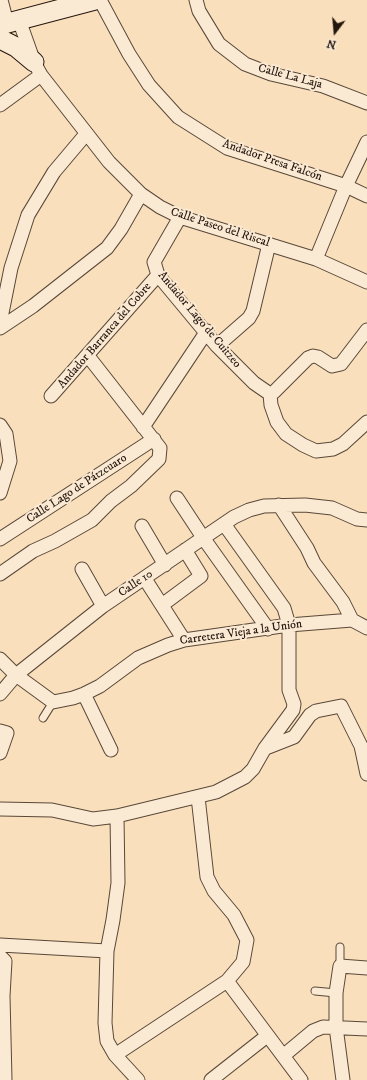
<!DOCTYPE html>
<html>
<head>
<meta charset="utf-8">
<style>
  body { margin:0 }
  #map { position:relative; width:367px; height:1080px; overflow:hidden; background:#f9dfbb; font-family:"IM FELL DW Pica",serif }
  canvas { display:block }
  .north { position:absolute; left:315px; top:12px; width:40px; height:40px; -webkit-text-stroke:3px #fbead3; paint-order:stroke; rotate:196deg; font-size:11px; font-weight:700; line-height:16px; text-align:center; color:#24150e }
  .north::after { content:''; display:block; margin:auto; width:14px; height:18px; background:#24150e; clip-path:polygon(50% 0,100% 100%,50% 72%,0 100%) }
</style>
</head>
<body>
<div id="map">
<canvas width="367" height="1080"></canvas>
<div class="north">N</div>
</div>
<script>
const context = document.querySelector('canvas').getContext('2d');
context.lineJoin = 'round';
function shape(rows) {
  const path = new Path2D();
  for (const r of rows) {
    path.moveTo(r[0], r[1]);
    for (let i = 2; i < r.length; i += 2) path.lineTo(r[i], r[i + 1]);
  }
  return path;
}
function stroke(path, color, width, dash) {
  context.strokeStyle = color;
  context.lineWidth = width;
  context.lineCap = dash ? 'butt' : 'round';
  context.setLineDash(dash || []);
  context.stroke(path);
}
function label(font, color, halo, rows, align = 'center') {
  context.font = font + ' "IM FELL DW Pica",serif';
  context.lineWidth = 4;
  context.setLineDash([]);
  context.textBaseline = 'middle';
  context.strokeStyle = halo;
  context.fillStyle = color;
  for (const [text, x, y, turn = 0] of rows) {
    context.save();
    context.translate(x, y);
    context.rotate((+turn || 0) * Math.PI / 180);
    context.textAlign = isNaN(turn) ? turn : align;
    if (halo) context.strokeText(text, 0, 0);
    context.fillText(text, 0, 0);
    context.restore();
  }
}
const service = shape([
  [43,718,53,702],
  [340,947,340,966],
  [315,991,336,993]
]);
const minor = shape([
  [1,0,7,23],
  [100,0,129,54,149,85,178,117,227,148,346,186,367,196],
  [196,0,199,11,219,44,245,64,271,74,323,86,367,103],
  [19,20,34,62,41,75,109,162,141,194,160,207,180,217,316,259,367,282],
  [0,105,41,75],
  [180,217,154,262,158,275,217,346,254,383,270,394],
  [316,259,346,186,367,142],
  [0,323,11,268,28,215,54,172,86,134],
  [0,328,33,306,107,248,121,229,141,194],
  [217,346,249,318,253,311,269,244],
  [270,394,271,405,277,422,286,434,303,445,316,451,333,449,343,444,367,422],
  [270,394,274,392,308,358,313,356,318,357,332,366,341,364,367,330],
  [51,396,158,275],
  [0,425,6,434,10,461,0,493],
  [143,427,207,331],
  [177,498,204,539,268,629],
  [279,505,307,548,314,563,343,602,352,620],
  [142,526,165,565],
  [0,539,154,439],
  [82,569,103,606],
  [0,574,33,551,55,541,92,520,111,501,131,486,159,459,160,448,88,356],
  [145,579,184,640],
  [162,605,201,576,185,550],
  [0,659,16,675,53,702,73,698,84,694,100,686,138,658,168,645,184,640,289,625,352,620,367,628],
  [0,694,16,675,103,606,234,517,249,510,264,506,305,505,332,508,357,519,367,520],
  [84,694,111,750],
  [0,731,7,733,0,753],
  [266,748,294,737,310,715,316,711,341,706,361,746,367,774],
  [0,809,52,810,93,819,117,816,216,792,245,777,253,769,265,748,293,710,294,704,289,690,289,625,284,608,224,524],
  [117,816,118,883,113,920,107,951,105,1023,107,1041,115,1055,138,1080],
  [0,945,107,951],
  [0,956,5,961,3,996,5,1080],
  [227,981,301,1080],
  [115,1055,227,981,243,962,247,940,234,915,214,891,207,877,198,797],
  [283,1056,313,1031,323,1027,367,1029],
  [211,1080,267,1036],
  [343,1080,336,1027,336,993,340,966,367,968]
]);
const secondary = shape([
  [0,25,95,0],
  [0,39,16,47,34,62]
]);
const streetNames = [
  ["Calle La Laja",290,77,15],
  ["Andador Presa Falcón",272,161,19],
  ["Calle Paseo del Riscal",220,228,18],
  ["Andador Lago de Cuitzeo",199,320,50],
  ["Andador Barranca del Cobre",105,336,-49],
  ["Calle Lago de Pátzcuaro",77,489,-33],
  ["Calle 10",136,584,-34],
  ["Carretera Vieja a la Unión",241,633,-8]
];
stroke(service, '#594839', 9);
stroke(minor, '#594839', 15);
stroke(secondary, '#24150e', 21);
stroke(service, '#fbead3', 7);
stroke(minor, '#fbead3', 13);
stroke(secondary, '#fbead3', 19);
label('12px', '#24150e', '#fbead3', streetNames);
</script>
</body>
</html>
